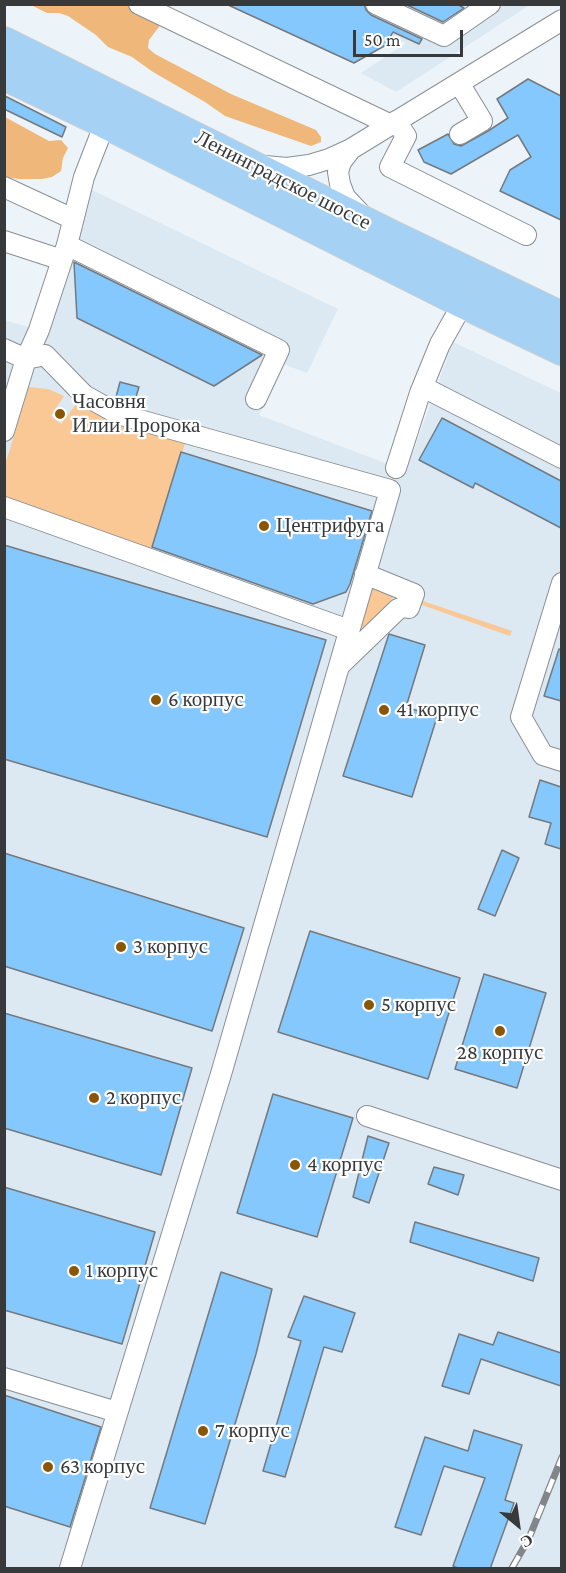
<!DOCTYPE html>
<html>
<head>
<meta charset="utf-8">
<style>
  body { margin:0 }
  #map { position:relative; width:566px; height:1573px; overflow:hidden; background:#edf4f9; font-family:"Crimson Pro",serif }
  canvas { display:block }
  .frame { position:absolute; inset:0; border:6px solid #37393b; pointer-events:none }
  .north { position:absolute; left:488px; top:1495px; width:60px; height:60px; -webkit-text-stroke:4px #fff; paint-order:stroke; rotate:151deg; font-size:16px; font-weight:700; line-height:24px; text-align:center; color:#37393b }
  .north::after { content:''; display:block; margin:auto; width:21px; height:27px; background:#37393b; clip-path:polygon(50% 0,100% 100%,50% 72%,0 100%) }
  .scale { position:absolute; left:353px; top:30px; width:110px; height:27px; box-sizing:border-box; border:3px solid #37393b; border-top:0; padding-left:8px; font-size:18px; line-height:21px; white-space:nowrap; color:#37393b; -webkit-text-stroke:4px #fff; paint-order:stroke }
</style>
</head>
<body>
<div id="map">
<canvas width="566" height="1573"></canvas>
<div class="frame"></div>
<div class="north">С</div>
<div class="scale">50 m</div>
</div>
<script>
const context = document.querySelector('canvas').getContext('2d');
context.lineJoin = 'round';
function fillPath(path, color) {
  context.fillStyle = color;
  context.fill(path, 'evenodd');
}
function shape(rows) {
  const path = new Path2D();
  for (const r of rows) {
    path.moveTo(r[0], r[1]);
    for (let i = 2; i < r.length; i += 2) path.lineTo(r[i], r[i + 1]);
  }
  return path;
}
function stroke(path, color, width, dash) {
  context.strokeStyle = color;
  context.lineWidth = width;
  context.lineCap = dash ? 'butt' : 'round';
  context.setLineDash(dash || []);
  context.stroke(path);
}
function label(font, color, halo, rows, align = 'center') {
  context.font = font + ' "Crimson Pro",serif';
  context.lineWidth = 4.5;
  context.setLineDash([]);
  context.textBaseline = 'middle';
  context.strokeStyle = halo;
  context.fillStyle = color;
  for (const [text, x, y, turn = 0] of rows) {
    context.save();
    context.translate(x, y);
    context.rotate((+turn || 0) * Math.PI / 180);
    context.textAlign = isNaN(turn) ? turn : align;
    if (halo) context.strokeText(text, 0, 0);
    context.fillText(text, 0, 0);
    context.restore();
  }
}
const built = shape([
  [325,5,530,5,396,92,361,73,406,43],
  [88,188,338,309,307,373,283,364,259,415,406,471,453,342,561,393,561,1568,5,1568,4,320,39,330]
]);
const green = shape([
  [29,387,48,389,64,396,51,416,61,424,79,400,186,440,151,556,5,514,5,465],
  [370,586,396,594,367,628,360,627],
  [420,600,512,631,510,636,419,604]
]);
const forest = shape([
  [31,5,163,5,159,18,162,23,149,40,148,48,155,54,231,94,316,130,321,137,321,142,311,146,225,116,205,102,153,72,132,57,108,47,96,35,68,16,59,13,47,13],
  [5,117,49,141,61,140,68,148,63,158,61,171,52,177,42,179,19,179,5,177]
]);
const building = shape([
  [226,4,364,4,366,10,371,15,422,39,419,44,393,32,386,45,354,63,226,4],
  [405,4,457,4,464,8,443,22,405,4],
  [528,79,561,96,561,220,500,191,510,170,531,157,518,135,451,174,424,162,418,150,448,134,454,144,461,146,488,131,508,118,497,99,528,79],
  [5,96,66,127,62,137,4,109,5,96],
  [74,262,240,344,262,355,214,386,77,318,74,262],
  [120,382,139,387,134,403,116,397,120,382],
  [442,418,561,481,561,528,475,483,473,488,419,460,442,418],
  [181,452,372,511,350,584,346,592,313,604,152,547,181,452],
  [4,545,326,640,267,837,4,759,4,545],
  [389,634,425,645,406,707,437,717,412,797,343,776,389,634],
  [559,649,561,650,561,701,544,696,559,649],
  [540,780,561,787,561,849,545,844,551,823,529,817,540,780],
  [502,850,519,858,495,916,478,909,502,850],
  [4,853,244,928,212,1031,4,966,4,853],
  [310,931,460,978,428,1079,278,1032,310,931],
  [484,974,546,993,517,1088,455,1069,484,974],
  [4,1013,192,1068,161,1175,4,1128,4,1013],
  [273,1094,353,1118,317,1237,237,1213,273,1094],
  [368,1136,389,1143,369,1203,353,1197,368,1136],
  [434,1167,464,1175,458,1195,428,1184,434,1167],
  [4,1187,155,1232,122,1344,4,1310,4,1187],
  [415,1222,539,1258,533,1281,410,1242,415,1222],
  [221,1272,272,1289,256,1354,205,1524,150,1508,221,1272],
  [304,1296,355,1313,342,1352,324,1347,285,1477,263,1471,301,1341,288,1337,304,1296],
  [498,1332,561,1353,561,1386,481,1359,469,1394,442,1386,459,1334,493,1345,498,1332],
  [4,1395,101,1427,70,1527,4,1506,4,1395],
  [474,1430,522,1445,505,1500,514,1503,490,1569,460,1569,453,1566,485,1478,444,1466,421,1535,395,1527,425,1437,468,1451,474,1430]
]);
const minor = shape([
  [139,4,391,125],
  [376,4,444,36,490,4],
  [459,83,482,121,460,134],
  [396,121,406,136,390,167,526,235],
  [351,149,341,162,338,172,340,184,345,197,360,213],
  [265,166,287,168,309,165,329,159,351,149,562,20],
  [4,187,73,219],
  [4,241,62,260],
  [67,245,279,350,256,399],
  [4,349,26,359,4,431],
  [423,387,562,458],
  [396,468,420,393,440,344,463,303],
  [4,507,349,630],
  [562,583,521,717,543,755,562,761],
  [340,665,398,609,404,607,409,608,414,594,365,574],
  [367,1116,562,1180],
  [4,1378,117,1412],
  [70,1568,221,1074,390,490,118,414,84,395,45,355,26,359,39,330,67,245,84,177,105,123]
]);
const highway = shape([
  [4,42,391,235,562,317],
  [4,75,105,123,463,303,562,350]
]);
const rail = shape([
  [512,1568,529,1538,562,1457]
]);
const markers = [
  [60,414,6,"#8b5604"],
  [264,526,6,"#8b5604"],
  [156,700,6,"#8b5604"],
  [384,710,6,"#8b5604"],
  [121,947,6,"#8b5604"],
  [369,1005,6,"#8b5604"],
  [500,1031,6,"#8b5604"],
  [94,1098,6,"#8b5604"],
  [295,1165,6,"#8b5604"],
  [74,1271,6,"#8b5604"],
  [203,1431,6,"#8b5604"],
  [48,1467,6,"#8b5604"]
];
const streetNames = [
  ["Ленинградское шоссе",283,180,27]
];
const poiNames = [
  ["Часовня",72,402],
  ["Илии Пророка",72,426],
  ["Центрифуга",276,526],
  ["6 корпус",168,700],
  ["41 корпус",396,710],
  ["3 корпус",133,947],
  ["5 корпус",381,1005],
  ["28 корпус",500,1053,"center"],
  ["2 корпус",106,1098],
  ["4 корпус",307,1165],
  ["1 корпус",86,1271],
  ["7 корпус",215,1431],
  ["63 корпус",60,1467]
];
fillPath(built, '#dce9f3');
fillPath(green, '#f9c895');
fillPath(forest, '#efb77a');
fillPath(building, '#85c8fd');
stroke(building, '#74797e', 1.5);
stroke(minor, '#898f94', 22);
stroke(highway, '#cfcfd0', 32);
stroke(minor, '#fff', 20);
stroke(highway, '#a5d1f5', 30);
stroke(rail, '#828689', 7);
stroke(rail, '#fff', 4.5, [14]);
for (const [x, y, r, color] of markers) {
  const dot = new Path2D();
  dot.arc(x, y, r, 0, 2 * Math.PI);
  context.fillStyle = color;
  context.fill(dot);
  stroke(dot, '#fff', 2);
}
label('21px', '#37393b', '#fff', streetNames);
label('21px', '#37393b', '#fff', poiNames, 'left');
</script>
</body>
</html>
